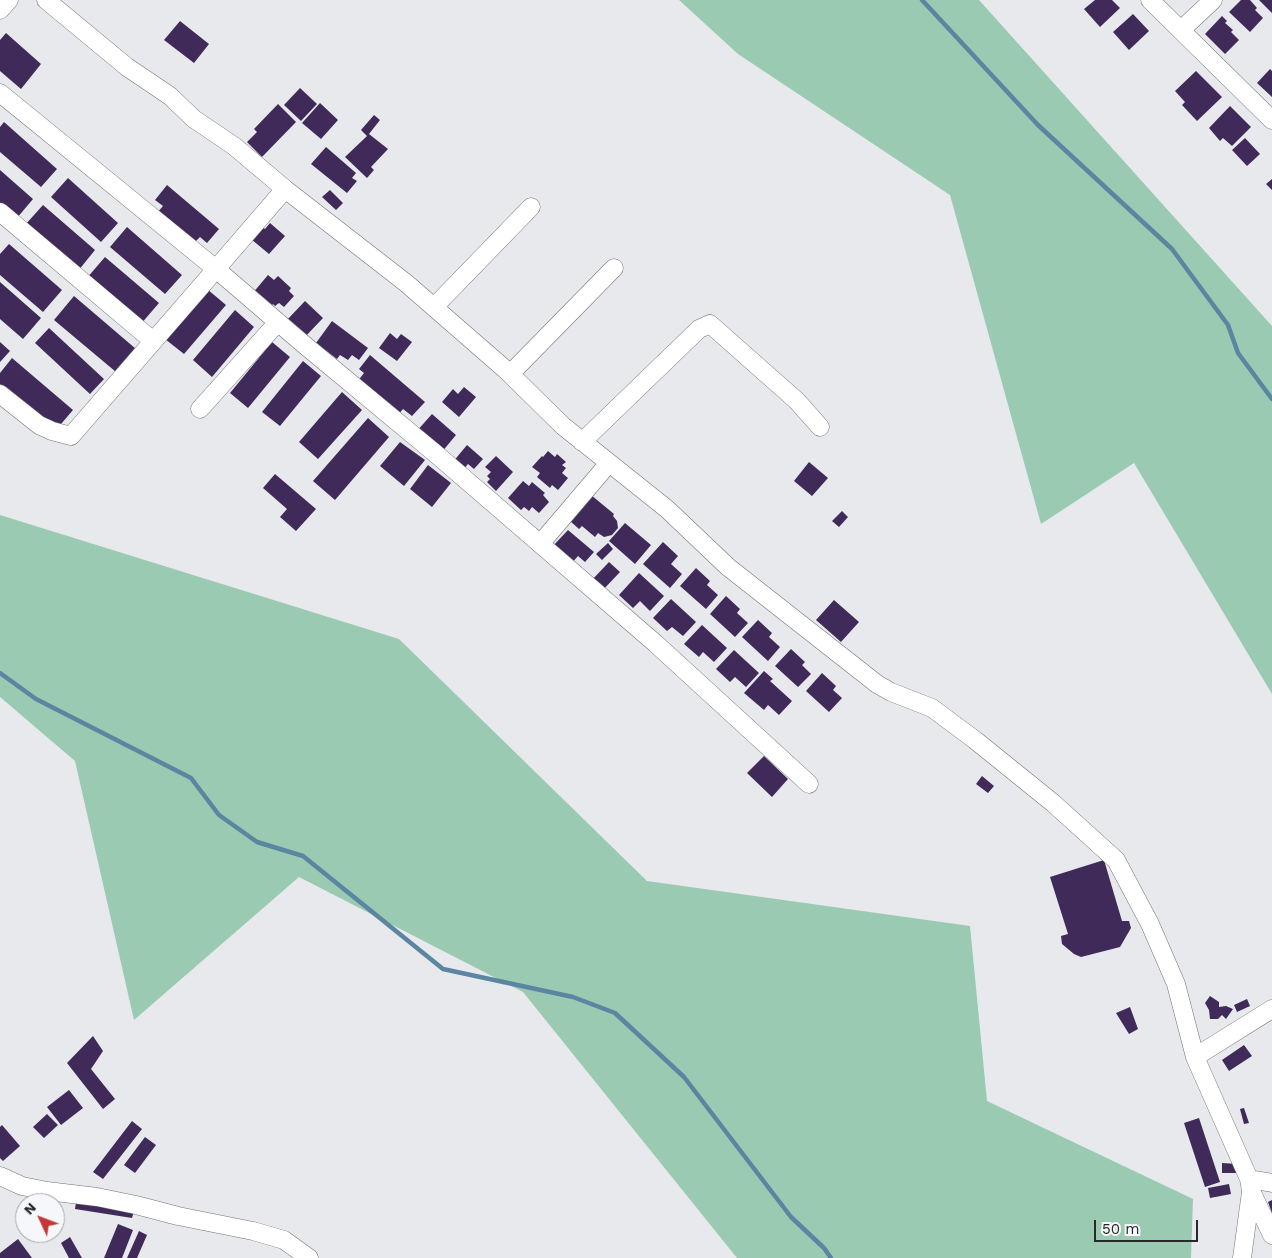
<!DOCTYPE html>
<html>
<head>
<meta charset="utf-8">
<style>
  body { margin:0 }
  #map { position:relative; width:1272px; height:1258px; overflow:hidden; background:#e7e9ed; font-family:"Work Sans",sans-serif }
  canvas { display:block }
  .north { position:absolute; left:15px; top:1193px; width:50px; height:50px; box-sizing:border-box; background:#f5f7fb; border:1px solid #a3a4a7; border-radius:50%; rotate:313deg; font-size:14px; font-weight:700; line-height:20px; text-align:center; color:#272829 }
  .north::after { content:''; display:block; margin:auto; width:18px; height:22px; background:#c53637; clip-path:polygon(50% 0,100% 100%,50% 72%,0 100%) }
  .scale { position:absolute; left:1094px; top:1220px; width:104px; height:22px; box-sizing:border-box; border:2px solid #272829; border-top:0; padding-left:6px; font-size:15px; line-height:18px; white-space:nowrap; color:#272829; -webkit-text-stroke:4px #f5f7fb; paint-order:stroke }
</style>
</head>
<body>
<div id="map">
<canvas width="1272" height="1258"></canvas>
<div class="north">N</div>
<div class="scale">50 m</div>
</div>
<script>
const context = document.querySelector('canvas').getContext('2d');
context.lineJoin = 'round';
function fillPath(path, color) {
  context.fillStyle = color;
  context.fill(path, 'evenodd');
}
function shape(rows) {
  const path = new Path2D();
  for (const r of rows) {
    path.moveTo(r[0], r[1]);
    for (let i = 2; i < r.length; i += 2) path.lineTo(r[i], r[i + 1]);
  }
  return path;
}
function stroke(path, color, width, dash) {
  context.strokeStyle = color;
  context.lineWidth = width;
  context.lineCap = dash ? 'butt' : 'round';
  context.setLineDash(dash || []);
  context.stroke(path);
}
const green = shape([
  [679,0,979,0,1272,326,1272,694,1134,463,1041,524,950,195,738,54],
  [0,515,399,639,647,881,970,926,987,1101,1193,1199,1191,1258,737,1258,523,992,299,877,134,1020,75,761,0,697]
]);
const stream = shape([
  [922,0,1038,125,1172,249,1228,325,1238,353,1272,399],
  [0,673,36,699,191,778,219,815,257,842,303,856,443,969,573,997,615,1013,684,1077,791,1217,824,1248,831,1258]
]);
const building = shape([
  [1095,0,1112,0,1120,8,1100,27,1084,9],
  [1241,0,1250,0,1257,8,1255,10,1263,18,1250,32,1229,12],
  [1259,0,1272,0,1272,13],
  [1133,14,1149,31,1129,50,1113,32],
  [1222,16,1227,21,1225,23,1233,30,1231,32,1239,40,1225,54,1205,34],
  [180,21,209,44,194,63,164,40],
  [6,33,41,64,21,89,0,71,0,40],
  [1270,69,1272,71,1272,97,1257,83],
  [1196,71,1222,97,1197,121,1182,105,1185,102,1175,91],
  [300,88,317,104,301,121,284,105],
  [320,103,338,120,321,139,302,123],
  [278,104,296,122,262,157,247,142,257,132,254,129],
  [1230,106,1251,127,1232,146,1223,138,1220,141,1209,128],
  [374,115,380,120,369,134,388,149,371,167,374,170,367,178,345,157,367,136,361,130],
  [4,122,57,169,41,187,0,152,0,127],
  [1245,138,1260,154,1247,166,1232,150],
  [326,147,356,173,352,178,357,181,347,193,311,164],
  [0,170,33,199,17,218,0,203],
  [68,178,118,223,101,242,51,197],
  [1272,179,1272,190,1266,184],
  [167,185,219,229,207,243,200,237,193,244,157,213,163,206,155,200],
  [330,190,343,203,336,210,322,197],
  [43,205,95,250,78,271,25,225],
  [270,223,285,236,269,254,251,239,262,227,265,229],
  [127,227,182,275,165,294,110,247],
  [9,244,62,290,43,312,0,275,0,254],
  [105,257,159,303,140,325,86,279],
  [268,275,274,280,278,276,291,288,289,291,294,296,284,307,279,303,275,306,273,304,269,309,252,294],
  [0,282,41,318,23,339,0,319],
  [207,289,226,305,184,354,165,339],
  [74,296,136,349,116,372,54,320],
  [305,301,323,318,305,337,286,321],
  [235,310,254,327,212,377,193,360],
  [332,321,368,348,359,360,352,355,348,360,340,355,337,359,316,343],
  [49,328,104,379,90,394,35,343],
  [390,333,397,339,401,334,412,342,397,361,379,348],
  [0,342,10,351,0,362],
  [272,342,290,357,248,408,230,393],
  [370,355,425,402,412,416,403,409,397,416,357,382,364,373,359,369],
  [12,358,73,410,55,431,0,384,0,373],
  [303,361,321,376,280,426,262,412],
  [464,387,476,397,459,417,442,402,453,389,458,394],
  [342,392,362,410,318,459,299,442],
  [432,414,456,435,441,453,416,432],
  [368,418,389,437,335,500,313,481],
  [400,442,425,460,404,486,380,466],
  [467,445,483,459,474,469,468,464,462,471,452,463],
  [548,451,555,457,557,454,566,462,562,465,566,468,562,473,568,478,558,490,552,485,550,488,537,477,540,473,532,467,542,456,543,457],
  [496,456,513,472,496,491,487,482,490,479,487,476,491,472,485,467],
  [809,462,828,478,812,496,794,481],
  [428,465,451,483,432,507,410,489],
  [275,474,316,509,296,531,280,517,287,509,263,488],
  [523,481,529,486,532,482,545,493,543,495,549,502,539,513,532,507,529,511,524,507,521,510,508,498],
  [591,495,614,514,613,516,617,521,618,528,612,535,604,537,598,533,595,537,582,526,579,529,570,521],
  [842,511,848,517,839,527,832,521],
  [625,523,651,545,635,564,609,541],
  [568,530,594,552,585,562,578,556,571,564,552,547],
  [663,542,678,556,671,564,682,574,670,588,643,564],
  [608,543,613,549,602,560,596,554],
  [609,562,620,572,602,591,591,581],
  [696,568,710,581,707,585,718,595,706,609,680,586],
  [639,573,664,596,650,611,640,601,633,608,619,595],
  [726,596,740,609,737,613,748,623,735,637,710,614],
  [671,599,696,622,683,636,672,627,667,631,653,618],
  [834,600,859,622,841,642,816,620],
  [758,620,772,633,769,637,780,647,768,661,742,637],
  [702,625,727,648,714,662,703,652,699,657,684,644],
  [791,649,805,662,802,665,811,674,798,687,775,666],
  [734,650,759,673,746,687,735,677,730,682,716,669],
  [764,671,773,679,770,681,792,701,779,715,768,705,764,710,744,693],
  [822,673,836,686,833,690,842,698,829,712,806,691],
  [764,756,788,779,772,797,747,773],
  [982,776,994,786,988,793,976,784],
  [1104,860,1122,921,1129,921,1131,928,1120,947,1081,957,1074,954,1062,944,1061,936,1068,934,1050,877],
  [1210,996,1219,1002,1219,1007,1226,1006,1233,1009,1226,1019,1222,1015,1218,1019,1210,1019,1209,1010,1205,1003],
  [1247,999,1250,1006,1237,1012,1234,1005],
  [1130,1007,1138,1029,1129,1034,1116,1013],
  [93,1036,103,1051,91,1069,115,1099,103,1109,67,1063],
  [1244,1045,1252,1056,1229,1071,1222,1060],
  [69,1090,83,1108,61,1125,47,1107],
  [1244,1108,1249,1123,1244,1124,1240,1109],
  [47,1114,58,1125,44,1138,33,1127],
  [1199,1118,1220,1182,1205,1187,1184,1123],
  [132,1121,142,1129,103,1179,93,1172],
  [2,1125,20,1146,3,1161,0,1158,0,1127],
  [145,1137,156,1145,135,1173,124,1165],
  [1222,1163,1238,1164,1237,1173,1222,1173],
  [1229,1184,1231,1194,1210,1198,1208,1188],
  [1272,1200,1272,1213,1268,1202],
  [76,1202,134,1211,132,1218,75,1209],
  [118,1224,133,1230,122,1258,104,1258],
  [139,1231,147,1235,137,1258,127,1258],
  [70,1237,82,1258,69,1258,61,1243],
  [18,1239,32,1258,0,1258,0,1253]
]);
const minor = shape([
  [46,0,127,67,170,96,194,119,234,146,285,189,216,269,301,342,436,454,655,643,809,784],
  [1150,0,1272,120],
  [0,10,9,0],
  [1181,30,1213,0],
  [0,93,216,269,71,436,52,431,39,425,0,394],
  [285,189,406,283,506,370,563,426,667,509,728,567,877,684,891,692,932,708,975,740,1053,803,1116,860,1150,924,1176,984,1195,1057,1249,1179,1251,1191,1272,1235],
  [0,212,153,341],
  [434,307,531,207],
  [510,374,614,268],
  [200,409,278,322],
  [582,442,699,329,710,324,797,401,820,427],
  [540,544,609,463],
  [1195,1057,1272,1009],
  [0,1176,22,1186,47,1191,97,1197,136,1205,178,1216,253,1231,284,1240,309,1258],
  [1249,1179,1272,1183],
  [1242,1258,1251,1192]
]);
fillPath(green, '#9bcab2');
stroke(stream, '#5a86a1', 4.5);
fillPath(building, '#402a5a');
stroke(minor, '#717376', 19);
stroke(minor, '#fff', 18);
</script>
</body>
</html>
